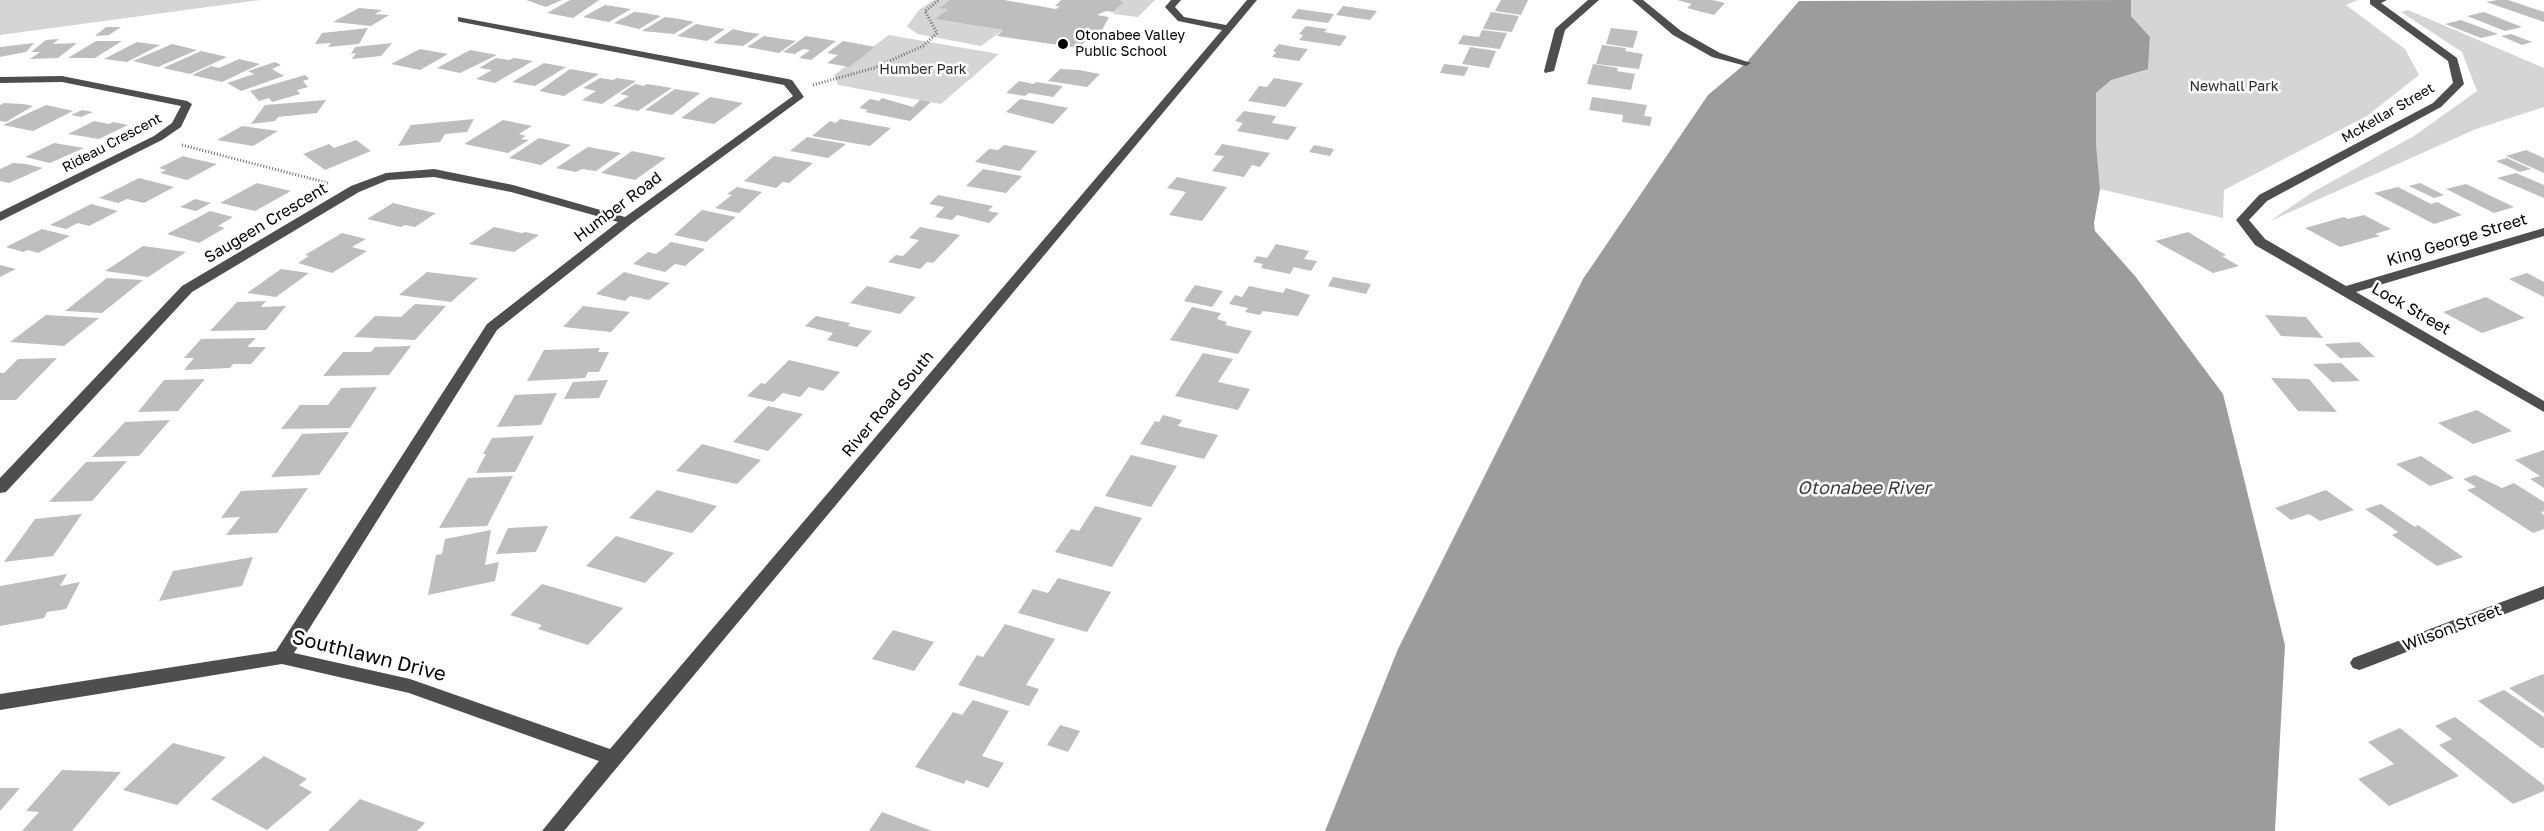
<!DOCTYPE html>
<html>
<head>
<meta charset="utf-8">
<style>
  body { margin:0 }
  canvas { display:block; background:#fff }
</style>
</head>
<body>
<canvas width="2544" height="831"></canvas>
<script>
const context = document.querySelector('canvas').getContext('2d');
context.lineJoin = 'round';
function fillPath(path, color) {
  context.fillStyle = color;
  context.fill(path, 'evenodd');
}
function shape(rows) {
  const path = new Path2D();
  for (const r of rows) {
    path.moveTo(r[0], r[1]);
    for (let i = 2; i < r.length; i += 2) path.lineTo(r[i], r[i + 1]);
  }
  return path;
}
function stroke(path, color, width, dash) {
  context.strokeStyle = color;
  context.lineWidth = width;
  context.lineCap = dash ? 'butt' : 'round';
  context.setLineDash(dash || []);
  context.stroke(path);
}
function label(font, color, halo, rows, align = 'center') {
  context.font = font + ' "Golos Text",sans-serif';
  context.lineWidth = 5;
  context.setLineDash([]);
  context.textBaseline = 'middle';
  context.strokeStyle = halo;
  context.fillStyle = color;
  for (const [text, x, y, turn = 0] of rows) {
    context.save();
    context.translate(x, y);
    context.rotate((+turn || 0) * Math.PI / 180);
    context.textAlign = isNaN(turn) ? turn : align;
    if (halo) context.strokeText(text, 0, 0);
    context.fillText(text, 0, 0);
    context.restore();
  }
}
const green = shape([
  [0,0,260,0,0,35],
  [934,0,949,0,940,7,948,9,936,19,1003,30,981,46,917,34,907,26,920,9],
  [1122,0,1155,0,1138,17,1113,14,1123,3,1120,2],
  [2131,0,2358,0,2346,5,2405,49,2419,75,2367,116,2224,190,2223,218,2100,189,2096,143,2096,93,2110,80,2148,68,2150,37,2131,16],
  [2408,10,2544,68,2544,107,2476,129,2270,221,2313,192,2414,136,2477,91,2462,52,2401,12],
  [889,35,999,54,941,104,838,85,834,75]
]);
const water = shape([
  [2131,0,2131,16,2150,37,2148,69,2111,80,2096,93,2096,143,2100,189,2094,223,2095,231,2135,276,2223,394,2285,645,2275,831,1325,831,1398,649,1583,279,1708,95,1746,63,1799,1]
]);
const building = shape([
  [526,0,562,0,546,7],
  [570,0,599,0,573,18,547,13],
  [949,0,1004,0,1056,9,1060,6,1055,6,1061,0,1122,0,1120,2,1124,2,1114,12,1106,11,1097,15,1109,17,1101,32,1095,31,1079,48,997,36,1003,30,935,19,948,9,939,8],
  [1501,0,1528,0,1521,15,1495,11],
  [1677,0,1712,0,1725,3,1714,15,1687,8,1692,4],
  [2497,0,2508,0,2544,12,2544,22,2486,2],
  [605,5,631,9,609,22,583,17],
  [1343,6,1377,11,1370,20,1336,15],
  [359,8,382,10,375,14,389,15,371,26,333,22],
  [1298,9,1334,14,1328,23,1291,18],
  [634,12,645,13,661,16,639,29,614,23],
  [1491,12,1519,16,1512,32,1483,29],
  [2484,12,2522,27,2505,31,2467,16],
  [665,17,680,19,694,22,674,34,642,31],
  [2461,20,2498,34,2481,38,2445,24],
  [696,24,725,29,707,41,677,36],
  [1306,26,1327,29,1324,32,1347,36,1340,46,1299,40,1303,35,1299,34],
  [106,27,121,27,109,35,95,36],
  [368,28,359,44,328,47,331,43,315,44,322,33],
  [1611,28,1638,31,1633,48,1606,44],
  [733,29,746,32,760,34,743,46,713,43],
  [1482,30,1507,33,1500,49,1458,44,1463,35,1479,37],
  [2511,34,2532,42,2522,45,2501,36],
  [764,36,796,41,779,53,747,47],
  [806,36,836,41,811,60,799,58,810,50,803,49,795,54,783,52],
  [59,39,53,44,77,43,58,58,30,59,40,52,31,52,46,40],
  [96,41,122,41,95,58,68,58],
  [843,41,854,43,875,47,849,67,827,63,838,55,827,53],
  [137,42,160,45,127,62,104,59],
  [34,43,26,52,0,57,0,47],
  [392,43,381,56,352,59,356,53,351,54,355,47],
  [172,44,197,50,158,67,133,61],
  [1279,44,1294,47,1308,49,1299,61,1272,57,1276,52,1273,51],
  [1602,45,1626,48,1625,51,1643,54,1639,69,1596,64],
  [1470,47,1496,51,1489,68,1462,64],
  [420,49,448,54,420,70,391,64],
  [470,50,497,55,460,73,437,68],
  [201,51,227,57,190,74,163,68],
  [496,58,509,60,514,58,533,61,495,83,476,79,492,70,479,68],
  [239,59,260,64,222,82,192,75,211,66,219,68],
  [275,62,281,65,272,69,284,76,241,91,227,83,254,74,248,71],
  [544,63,566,67,535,86,512,82],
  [1444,64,1469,67,1464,76,1440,73],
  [1593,64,1618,68,1617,71,1635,74,1631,90,1587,84],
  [570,69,599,74,564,96,539,91],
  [1060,69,1079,70,1100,74,1087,87,1048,81],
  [305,75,309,79,303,81,308,87,297,90,300,94,272,102,269,98,259,101,250,91],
  [600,78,613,80,617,78,636,81,602,104,582,100,596,91,583,88],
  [1274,78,1303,83,1285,107,1248,101,1259,86,1267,87],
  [1019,81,1034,84,1036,82,1063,86,1053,97,1029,93,1025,96,1006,93],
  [635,84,644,86,647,84,672,88,638,111,613,106,629,96,620,94],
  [675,89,700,93,672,115,645,110],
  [710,97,743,103,714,124,681,118],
  [1592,97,1647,105,1644,116,1652,117,1650,126,1622,122,1623,115,1589,110],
  [882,98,913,107,920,100,931,102,910,121,865,112,868,110,859,108,870,99,879,101],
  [1020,99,1043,103,1068,108,1053,124,1006,112],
  [326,100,317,113,278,117,275,121,251,124,265,105],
  [4,103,23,104,33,106,6,122,0,121,0,105],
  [46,105,73,111,33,131,3,125],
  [82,110,93,112,81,117,71,115],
  [1244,111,1276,116,1272,123,1297,127,1288,140,1237,131,1243,123,1235,121],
  [474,119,467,132,445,134,440,142,398,146,411,125],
  [840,119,891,128,870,146,812,136,830,121,836,123],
  [503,120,532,126,519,134,526,136,521,139,529,140,508,153,464,144],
  [94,121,109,124,113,122,128,125,99,139,68,134],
  [242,126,278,131,253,146,217,140],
  [807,137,846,144,828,158,790,151],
  [539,138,571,145,541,165,509,158],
  [356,140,371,151,325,170,303,154,329,144,334,148],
  [54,143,84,148,50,163,25,157],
  [1222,144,1233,146,1270,153,1260,167,1252,165,1244,177,1212,171,1224,156,1214,155],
  [1004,145,1037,151,1020,171,975,162,989,149,998,150],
  [1314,145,1334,149,1330,156,1309,152],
  [588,147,621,153,596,171,582,169,576,172,556,168],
  [2526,150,2544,158,2544,173,2506,156],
  [632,151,666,158,635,180,601,173],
  [183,156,190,158,217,164,187,180,160,173,166,170,159,168],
  [774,156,813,163,789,183,783,182,776,188,744,181],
  [2507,158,2531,169,2520,172,2496,161],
  [13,163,26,164,43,168,9,183,0,181,0,169],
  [983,169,1022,176,1006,193,966,186],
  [2516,173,2544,185,2544,198,2497,178],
  [1177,177,1196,181,1227,187,1202,221,1169,215,1186,192,1167,188],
  [139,178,174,187,144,203,127,199,118,203,99,198],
  [257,183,291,191,255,211,220,203],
  [2420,183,2444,195,2434,198,2409,186],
  [2466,184,2514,207,2494,213,2446,189],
  [737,187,762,192,739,213,715,208,732,195,727,194],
  [2398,187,2431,204,2437,202,2462,215,2434,224,2374,193],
  [938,195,993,206,988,211,999,213,989,223,957,215,952,220,935,217,944,207,929,204],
  [195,199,211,203,196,211,180,207],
  [393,203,426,211,436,213,415,227,405,225,401,227,367,219],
  [91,204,118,211,89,226,78,223,66,229,50,225],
  [702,210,736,217,706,242,674,235],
  [210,211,233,217,218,226,225,228,199,243,167,234],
  [2364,215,2391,229,2375,234,2380,236,2340,247,2305,228,2344,217,2348,219],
  [494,227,522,233,525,232,539,235,514,252,469,244],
  [920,227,960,235,933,263,927,262,920,269,888,262,896,255,903,256,919,240,909,238],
  [42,229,70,236,38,253,28,250,23,252,6,247],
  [2188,232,2226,255,2222,256,2239,266,2213,273,2155,241],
  [342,233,366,239,352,247,367,251,332,273,298,263,309,256,305,255],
  [671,242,705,249,685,266,675,264,665,272,633,264,648,252,656,254],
  [1276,244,1309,251,1304,259,1317,261,1311,271,1294,267,1290,274,1261,268,1263,264,1253,262,1257,256,1267,258],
  [143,246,186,252,148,277,105,271],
  [0,265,16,269,0,277],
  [281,269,309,273,276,297,247,293],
  [427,272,478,278,451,302,399,295],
  [624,272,651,279,670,283,649,300,630,296,625,301,596,294],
  [2527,273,2544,282,2544,297,2509,279],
  [1333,277,1371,284,1366,294,1328,286],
  [107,278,143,280,102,313,65,311],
  [1195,285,1223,291,1212,307,1184,301],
  [867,286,916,297,900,314,850,303],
  [1249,286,1283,293,1286,288,1310,295,1298,316,1263,311,1260,315,1245,312,1248,308,1229,304,1235,295,1242,297],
  [2486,297,2525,318,2482,333,2443,312],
  [266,301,261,307,286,306,266,330,210,331,237,302],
  [415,304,446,306,415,340,354,337,375,316,401,317],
  [583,306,630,312,611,332,563,327],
  [1192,307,1221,313,1217,319,1227,322,1225,325,1252,331,1238,354,1170,340],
  [46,315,99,318,64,346,10,342],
  [2265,315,2306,317,2323,338,2281,336],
  [816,316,850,323,848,326,872,331,857,347,827,340,833,333,805,326],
  [256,338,247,347,266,347,251,364,233,364,230,368,184,370,194,358,184,358,201,339],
  [2359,342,2375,357,2340,358,2325,344],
  [411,346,389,375,323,376,343,352,371,352,375,347],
  [600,348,598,352,609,352,599,372,588,372,585,378,527,381,544,350],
  [1203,353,1233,359,1218,382,1250,389,1238,410,1175,396],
  [57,358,16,400,0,400,0,373,4,373,18,359],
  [789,360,840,372,823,391,809,387,800,397,783,393,773,402,747,396,761,383,765,384],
  [2341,363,2360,381,2332,382,2313,364],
  [2271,378,2309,379,2337,412,2298,411],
  [205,379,178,411,138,412,164,380],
  [608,380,599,398,564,399,573,382],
  [377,387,350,428,281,429,300,405,328,405,341,388],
  [557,393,541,425,497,427,515,395],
  [768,406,803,414,768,451,733,442],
  [2477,410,2512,431,2473,444,2438,423],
  [1163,415,1182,420,1178,426,1218,435,1204,459,1140,444,1155,421,1159,422],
  [170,420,139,456,92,457,125,422],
  [349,432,319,475,271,477,302,434],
  [534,436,515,472,476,473,486,454,483,454,492,438],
  [702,444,732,452,761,460,737,484,676,471],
  [2544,450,2544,488,2530,479,2540,476,2515,460],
  [1131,455,1177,466,1151,507,1105,496],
  [2421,456,2454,478,2430,486,2396,464],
  [127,461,92,501,49,502,86,462],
  [2475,475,2502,488,2514,483,2544,502,2544,511,2541,513,2544,515,2544,529,2533,533,2467,490,2476,487,2463,479],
  [513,476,487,526,439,528,468,478],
  [308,488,277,533,226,535,240,517,221,518,241,491],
  [657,490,717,506,692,533,629,518],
  [2326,490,2354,510,2320,521,2309,514,2291,520,2275,508],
  [2381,504,2415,527,2418,525,2463,557,2437,566,2392,535,2398,532,2365,509],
  [1095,506,1142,518,1112,567,1055,552,1071,529,1079,531],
  [82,514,53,556,4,562,35,519],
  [548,526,536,552,496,554,508,528],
  [491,530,485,565,499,562,495,581,428,595,436,555,442,554,445,539],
  [616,536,674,553,645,583,586,566],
  [253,557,242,586,159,601,173,571],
  [67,574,60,586,80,582,66,609,47,612,44,618,0,626,0,586],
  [1058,578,1111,592,1087,632,1018,613,1033,589,1048,593],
  [542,584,573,593,623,608,588,645,538,629,542,625,510,615],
  [1005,624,1055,639,1026,685,1039,689,1029,706,958,685,977,655,983,657],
  [893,630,934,642,914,671,872,659],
  [2543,674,2544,675,2544,713,2509,688],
  [2504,690,2544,717,2544,748,2541,748,2478,701],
  [973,700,1009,711,982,756,1004,763,988,788,966,780,964,784,915,767,953,712,962,715],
  [2455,717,2544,785,2544,791,2513,804,2439,745,2452,739,2435,726],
  [1060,725,1080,731,1068,752,1047,745],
  [2400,728,2459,776,2389,806,2358,779,2394,764,2368,742],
  [173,743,226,757,177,805,123,790],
  [264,756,307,779,299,785,312,792,267,830,211,799],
  [62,770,121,772,72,831,22,831,39,812,26,811],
  [0,788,20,788,0,811],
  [360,799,425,823,417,831,328,831],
  [882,812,932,831,869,831]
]);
const path = shape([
  [813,85,874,68,923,46,937,33,925,11,939,0],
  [182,145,328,183]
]);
const minor = shape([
  [1171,0,1181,0,1175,7,1184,17,1226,25,1247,0,1257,0,564,831,542,831,599,761,409,693,282,664,0,710,0,694,276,651,487,324,618,222,511,192,434,177,388,180,359,192,192,292,6,492,0,493,0,478,182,286,351,186,386,173,434,169,513,185,625,217,793,96,784,85,461,22,458,21,458,17,788,79,792,80,804,97,631,224,497,330,294,653,410,679,610,749,1222,30,1178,21,1165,7,1171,0],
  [1588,0,1599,0,1565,30,1554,71,1545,73,1544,71,1555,29,1588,0],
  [1632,0,1643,0,1681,31,1720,53,1751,63,1746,66,1712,57,1673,35,1632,0],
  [2370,0,2387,0,2381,3,2457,58,2464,84,2441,107,2267,201,2249,220,2265,239,2346,286,2544,228,2544,236,2356,292,2544,401,2544,412,2255,245,2236,220,2259,195,2433,103,2453,83,2448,61,2370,4,2370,0],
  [62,76,187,101,192,104,181,127,162,140,0,221,0,212,154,136,172,123,181,106,62,82,0,83,0,77,62,76],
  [2544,586,2544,599,2365,668,2359,670,2353,668,2350,663,2353,658,2544,586]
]);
const markers = [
  [1063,44,6,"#000"]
];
const farPoinames = [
  ["Otonabee Valley",1075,36],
  ["Public School",1075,52]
];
const farParknames = [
  ["Humber Park",923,70],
  ["Newhall Park",2234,87]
];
const farStreetnames = [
  ["McKellar Street",2388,113,-30],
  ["Rideau Crescent",112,143,-28]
];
const streetNames = [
  ["Humber Road",618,207,-37],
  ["Saugeen Crescent",266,223,-31],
  ["King George Street",2457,240,-17],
  ["Lock Street",2411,309,30],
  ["River Road South",888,404,-50],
  ["Wilson Street",2452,628,-21]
];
const waterNames = [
  ["Otonabee River",1864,488]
];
const nearStreetnames = [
  ["Southlawn Drive",369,656,14]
];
fillPath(green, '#d5d5d5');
fillPath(water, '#9c9c9c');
fillPath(building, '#bebebe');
stroke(path, '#707070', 3, [1, 2]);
fillPath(minor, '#4e4e4e');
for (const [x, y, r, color] of markers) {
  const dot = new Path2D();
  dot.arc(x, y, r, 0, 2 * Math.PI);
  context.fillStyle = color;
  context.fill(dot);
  stroke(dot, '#fff', 2);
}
label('14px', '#000', '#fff', farPoinames, 'left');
label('14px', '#2c2c2c', '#fff', farParknames);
label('14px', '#000', '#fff', farStreetnames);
label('16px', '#000', '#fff', streetNames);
label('italic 18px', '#3d3d3d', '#fff', waterNames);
label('20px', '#000', '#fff', nearStreetnames);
</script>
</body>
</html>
